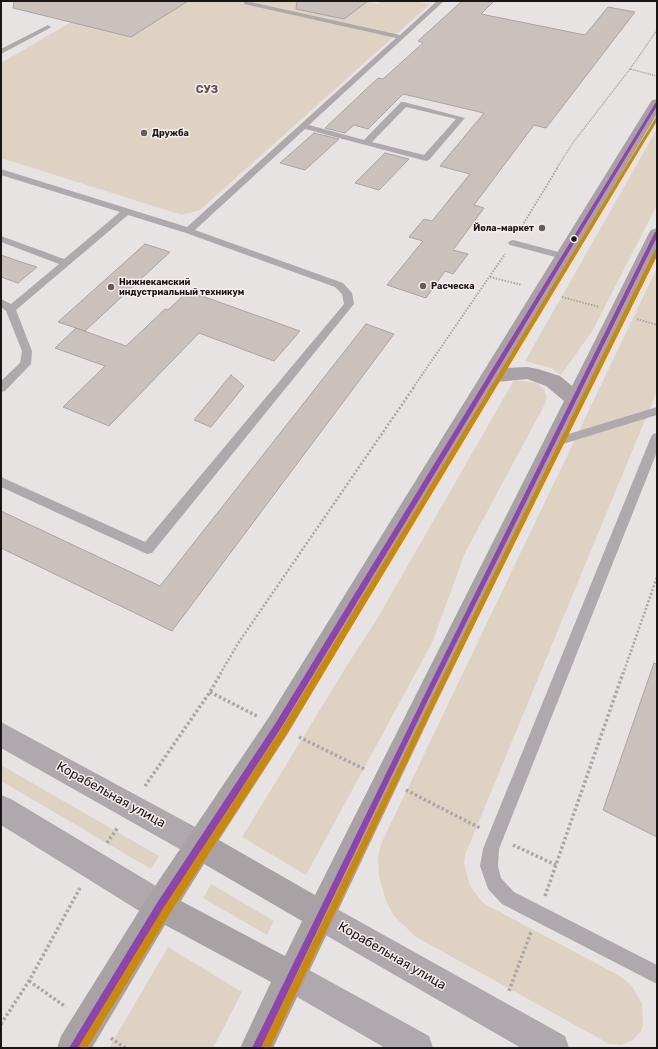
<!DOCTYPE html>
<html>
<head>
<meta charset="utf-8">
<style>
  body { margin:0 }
  #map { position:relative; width:658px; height:1049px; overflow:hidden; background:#e8e3e3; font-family:Rubik,sans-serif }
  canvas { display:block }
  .frame { position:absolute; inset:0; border:2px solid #1a1616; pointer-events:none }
</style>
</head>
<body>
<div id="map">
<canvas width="658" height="1049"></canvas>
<div class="frame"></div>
</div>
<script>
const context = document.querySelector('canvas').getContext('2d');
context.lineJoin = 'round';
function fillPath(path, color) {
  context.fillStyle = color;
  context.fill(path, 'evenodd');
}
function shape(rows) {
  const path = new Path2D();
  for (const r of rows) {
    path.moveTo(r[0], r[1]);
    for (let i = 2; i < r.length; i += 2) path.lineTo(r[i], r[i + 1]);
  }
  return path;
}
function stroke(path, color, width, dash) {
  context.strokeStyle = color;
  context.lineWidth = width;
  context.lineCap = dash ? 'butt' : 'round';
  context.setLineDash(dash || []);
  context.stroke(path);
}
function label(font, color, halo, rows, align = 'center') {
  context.font = font + ' Rubik,sans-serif';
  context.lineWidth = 3;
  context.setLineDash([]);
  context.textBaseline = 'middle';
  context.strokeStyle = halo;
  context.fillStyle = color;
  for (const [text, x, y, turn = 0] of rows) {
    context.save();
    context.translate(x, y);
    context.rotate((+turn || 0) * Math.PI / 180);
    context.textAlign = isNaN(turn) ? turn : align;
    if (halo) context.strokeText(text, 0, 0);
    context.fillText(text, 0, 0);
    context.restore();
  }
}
const green = shape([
  [107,1,365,1,378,4,381,1,415,1,430,4,200,210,182,215,1,158,1,63],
  [657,129,657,205,593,330,561,375,551,368,525,361],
  [657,268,657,391,465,855,464,863,470,886,483,903,620,976,631,985,642,1003,643,1025,641,1031,633,1040,621,1045,608,1044,602,1040,416,937,394,916,386,901,379,876,378,856,382,842],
  [514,380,537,383,544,389,547,397,545,404,465,553,432,643,306,875,242,837,346,667,377,619],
  [1,765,159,856,151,869,1,781],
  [211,884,274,921,267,935,203,898],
  [168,947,242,992,213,1048,109,1048]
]);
const building = shape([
  [14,1,188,1,131,37,13,8,14,1],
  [297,1,368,1,344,19,296,9,297,1],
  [462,1,494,1,481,14,585,35,608,7,635,12,546,128,534,125,474,205,484,208,453,250,468,254,453,274,445,271,426,298,387,285,423,241,409,237,424,219,432,221,470,174,440,166,484,113,403,94,368,129,354,125,345,133,325,128,378,78,383,79,423,43,418,41,462,1],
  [314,133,339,139,305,170,280,163,314,133],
  [385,153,409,159,379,190,355,183,385,153],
  [145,244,170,252,85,331,58,322,145,244],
  [1,255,18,261,37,267,18,283,1,277,1,255],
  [188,291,300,331,274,361,199,333,109,426,63,407,105,366,55,348,76,328,126,346,165,309,168,310,188,291],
  [366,324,394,334,172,631,1,548,1,511,160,586,366,324],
  [231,375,244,386,211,427,194,420,231,375],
  [654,663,657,664,657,837,603,810,654,663]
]);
const pathFar3 = shape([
  [630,69,657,30],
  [557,168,572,144,630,69,657,76]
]);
const pathFar2 = shape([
  [519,231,558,167],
  [490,277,522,285],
  [562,297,599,307],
  [637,319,657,325],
  [413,388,505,254]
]);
const pathFar1 = shape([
  [220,674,239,642,414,387],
  [623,674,657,577]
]);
const path = shape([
  [210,692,257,716],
  [299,737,366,770],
  [145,786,210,692,221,673],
  [406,790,480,828],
  [107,843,118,827],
  [513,845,556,865],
  [545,896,623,673],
  [29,981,66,1007],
  [509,991,531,932],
  [1,1024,29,981,80,888],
  [111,1038,125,1048]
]);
const lane = shape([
  [246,1,400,35,437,1,444,1,309,125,364,140,401,102,404,102,465,118,429,160,426,161,305,129,195,230,343,283,352,293,354,304,152,553,147,554,1,487,1,477,145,542,344,304,342,294,335,287,186,233,128,215,16,310,32,351,31,364,5,391,1,392,1,381,20,363,22,351,6,311,1,307,1,299,11,304,59,264,1,242,1,236,64,259,120,212,1,175,1,169,187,227,396,38,244,4,244,2,246,1],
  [406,107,456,119,424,155,372,142,406,107],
  [48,25,51,27,50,28,1,54,1,49,48,25],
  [513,240,566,254,568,256,563,259,510,245,508,243,510,241,513,240],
  [657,407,657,415,553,447,549,446,547,443,549,440,657,407],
  [657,433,657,452,499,849,498,866,501,878,514,892,657,965,657,984,502,904,488,889,480,866,483,849,491,829,651,437,653,434,657,433]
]);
const secondary = shape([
  [1,722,210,835,214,845,210,855,200,859,190,855,1,748,1,722],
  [1,795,11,799,171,895,175,906,171,917,160,921,149,917,1,825,1,795],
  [321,900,565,1036,569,1048,521,1048,310,926,306,915,310,904,321,900],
  [291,960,429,1036,433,1048,385,1048,280,987,275,976,280,965,291,960]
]);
const primary = shape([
  [657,99,657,114,505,368,527,367,538,369,560,376,572,386,649,233,651,230,657,228,657,249,433,710,273,1048,240,1048,271,982,165,925,92,1048,57,1048,61,1036,149,895,269,717,650,103,652,100,657,99],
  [527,379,546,386,564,401,315,895,219,840,287,735,497,382,527,379],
  [204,864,302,921,285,956,181,901,204,864]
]);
const bus1 = shape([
  [656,102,657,102,657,106,281,728,163,909,78,1048,69,1048,157,903,275,724,656,102],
  [655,232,657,232,657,237,426,704,261,1048,252,1048,422,700,655,232]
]);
const bus2 = shape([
  [656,117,657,117,657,121,288,732,170,913,87,1048,78,1048,164,907,282,728,656,117],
  [655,250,657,250,657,256,433,708,270,1048,261,1048,429,704,655,250]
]);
const markers = [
  [144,133,4,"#625e5e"],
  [542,228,4,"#625e5e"],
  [574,239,3.5,"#1a1616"],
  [423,286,4,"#625e5e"],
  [111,287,4,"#625e5e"]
];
const farPoinames = [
  ["Дружба",152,133],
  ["Йола-маркет",534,228,"right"],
  ["Нижнекамский",119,282],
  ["индустриальный техникум",119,292],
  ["Расческа",431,286]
];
const farQuarternames = [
  ["СУЗ",207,90]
];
const nearStreetnames = [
  ["Корабельная улица",111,795,29],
  ["Корабельная улица",392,956,30]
];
fillPath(green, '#ded2c3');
fillPath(building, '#cac0bc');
stroke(building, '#a9a5a5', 1);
stroke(pathFar3, '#aaa6a7', 1.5, [1, 1]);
stroke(pathFar2, '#aaa6a7', 2, [1.5, 1.5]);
stroke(pathFar1, '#aaa6a7', 2.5, [2, 2]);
stroke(path, '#aaa6a7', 3.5, [2.5, 2.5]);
fillPath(lane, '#afa9ad');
fillPath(secondary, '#afa8ac');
fillPath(primary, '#a8a2a5');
fillPath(bus1, '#8e44ad');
fillPath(bus2, '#cb8904');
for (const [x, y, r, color] of markers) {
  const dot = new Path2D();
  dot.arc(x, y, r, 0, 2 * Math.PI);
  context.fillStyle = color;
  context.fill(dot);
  stroke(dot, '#f9edee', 1.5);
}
label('bold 9px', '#1a1616', '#f9edee', farPoinames, 'left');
label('bold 11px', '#5e5556', '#f9edee', farQuarternames);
label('13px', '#1a1616', '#f9edee', nearStreetnames);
</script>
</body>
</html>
